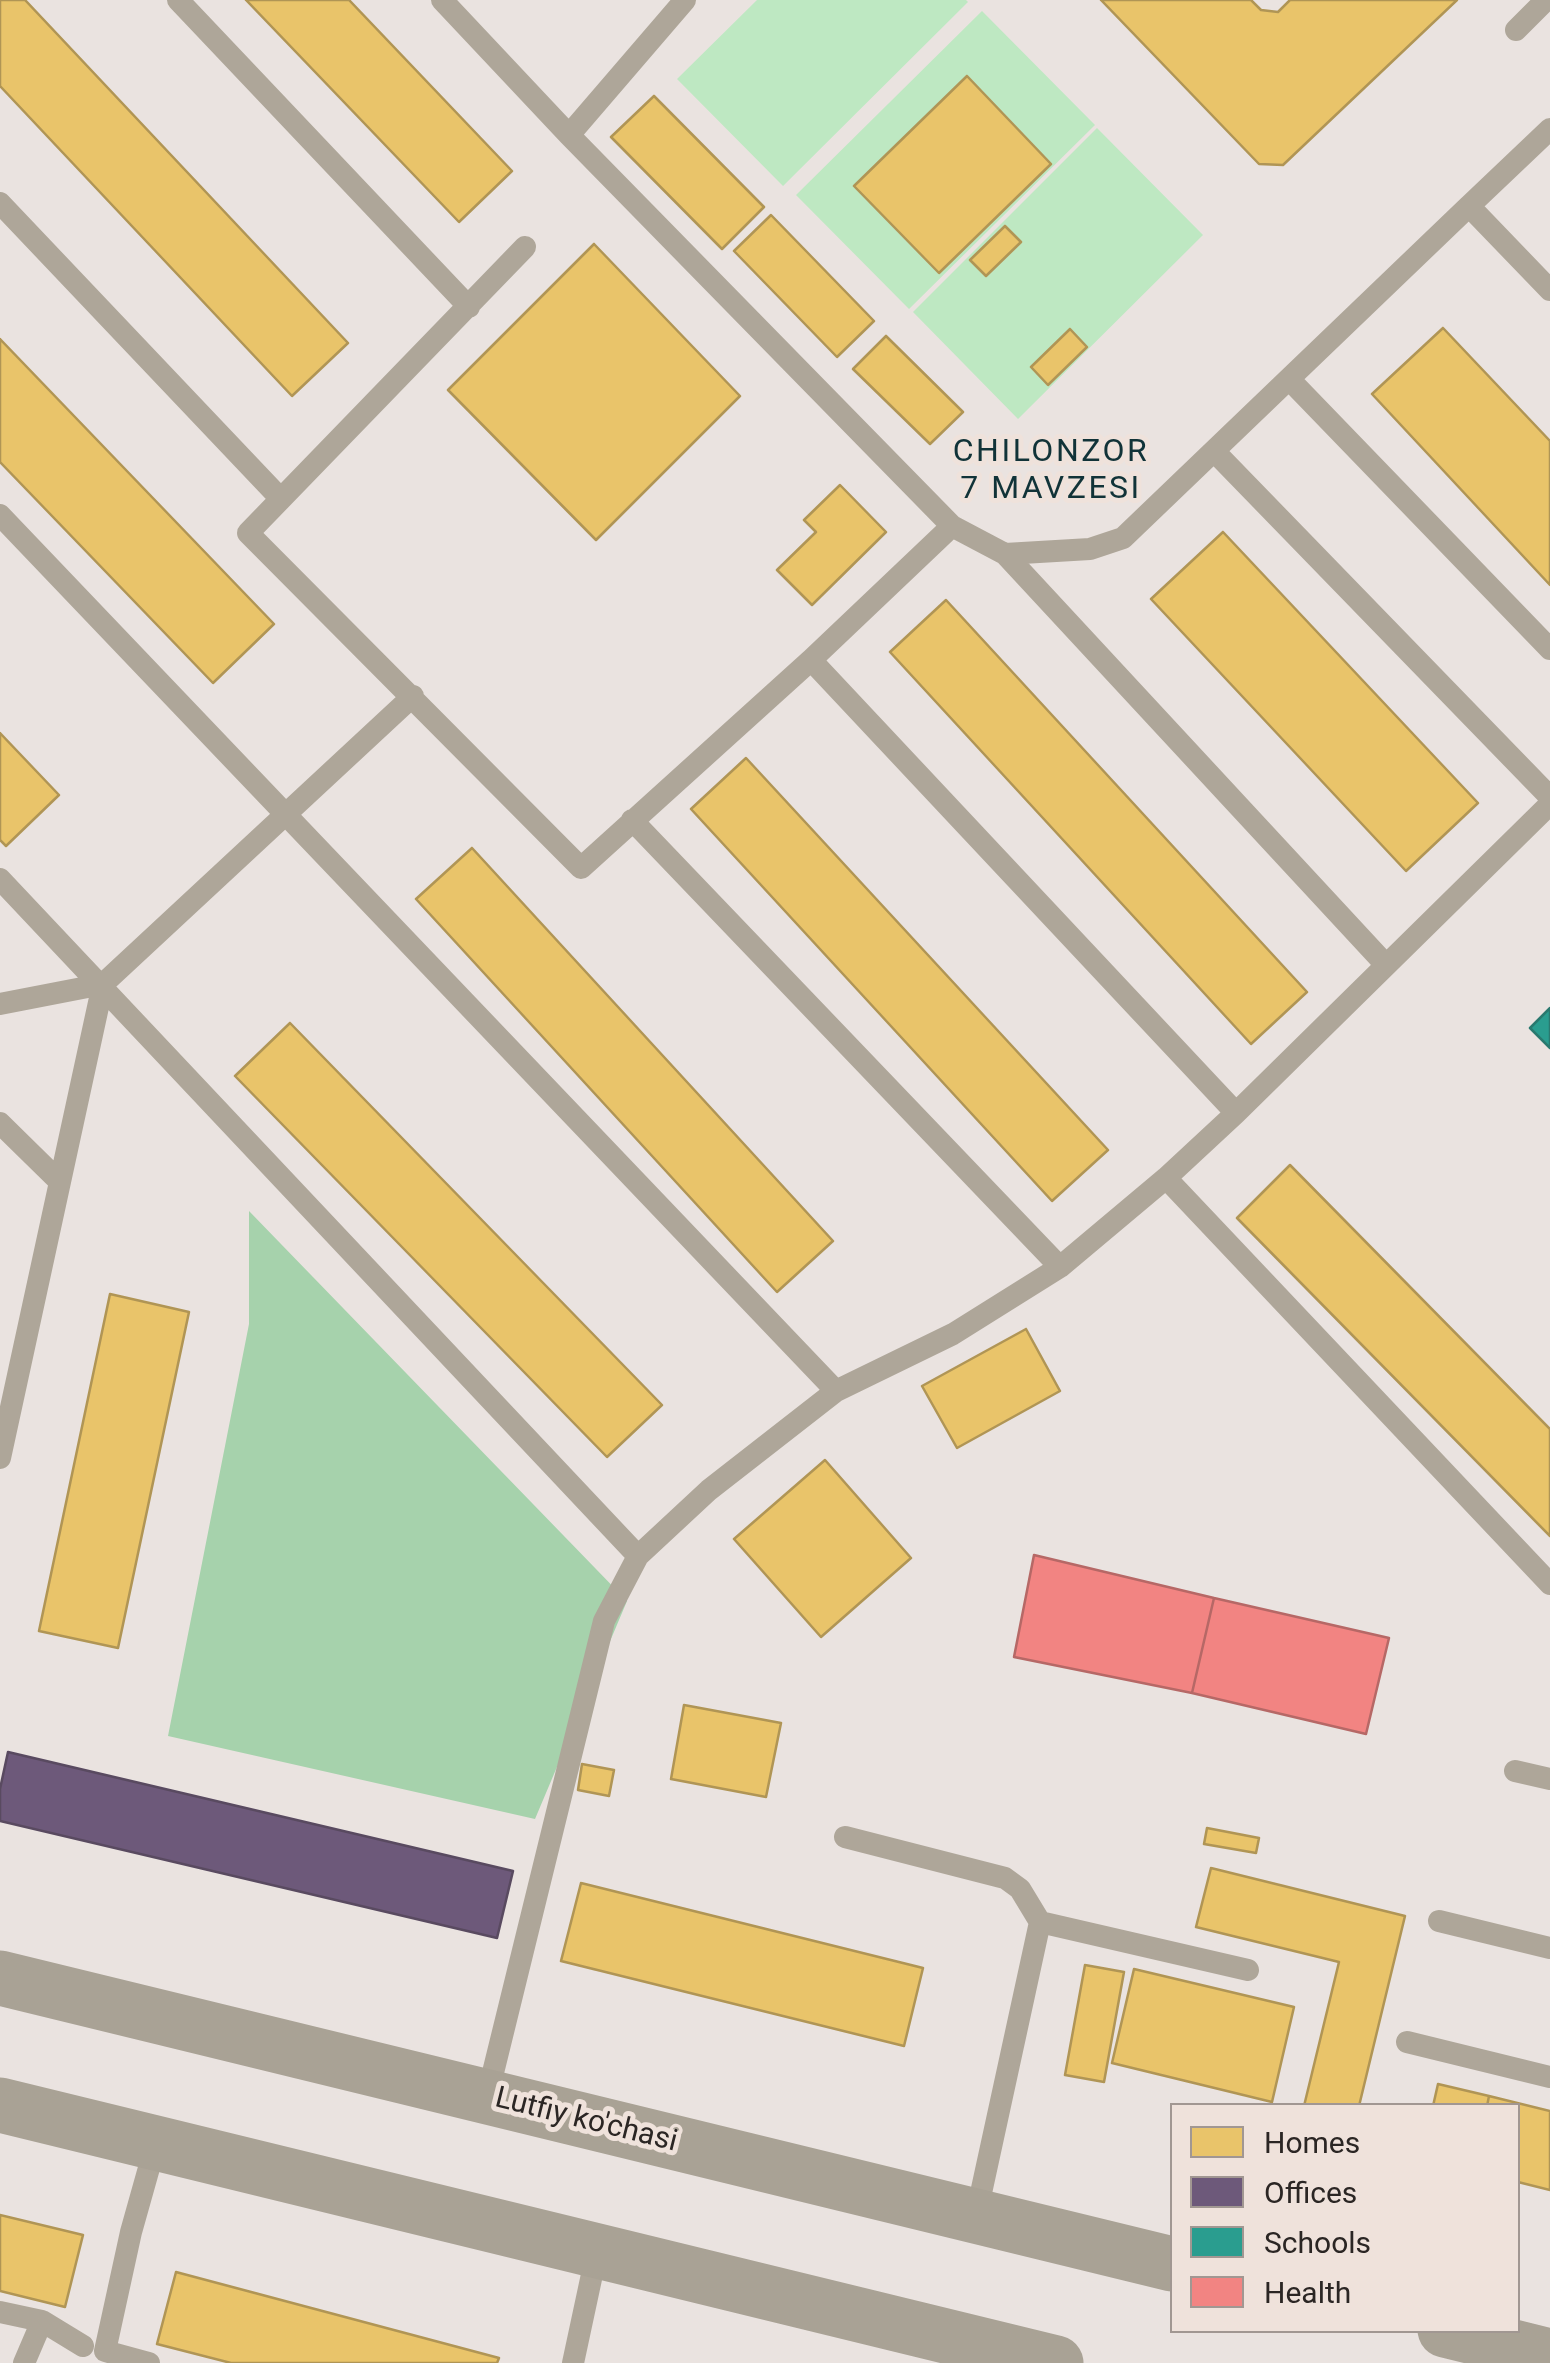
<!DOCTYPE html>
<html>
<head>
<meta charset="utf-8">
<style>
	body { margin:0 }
	#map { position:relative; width:1550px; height:2363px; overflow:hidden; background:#eae3e0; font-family:Roboto,sans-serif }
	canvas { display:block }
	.legend { position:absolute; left:1170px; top:2103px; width:350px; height:230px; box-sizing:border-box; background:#efe2db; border:2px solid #a19792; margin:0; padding:12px 18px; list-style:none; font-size:30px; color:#2b2624 }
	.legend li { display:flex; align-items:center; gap:20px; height:50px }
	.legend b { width:50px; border:2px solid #a19792 }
</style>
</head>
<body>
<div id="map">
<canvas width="1550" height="2363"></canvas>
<ul class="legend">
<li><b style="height:28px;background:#e9c46a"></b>Homes</li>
<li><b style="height:28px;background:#6d597a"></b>Offices</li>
<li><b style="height:28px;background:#2a9d8f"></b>Schools</li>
<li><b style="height:28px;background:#f28482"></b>Health</li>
</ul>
</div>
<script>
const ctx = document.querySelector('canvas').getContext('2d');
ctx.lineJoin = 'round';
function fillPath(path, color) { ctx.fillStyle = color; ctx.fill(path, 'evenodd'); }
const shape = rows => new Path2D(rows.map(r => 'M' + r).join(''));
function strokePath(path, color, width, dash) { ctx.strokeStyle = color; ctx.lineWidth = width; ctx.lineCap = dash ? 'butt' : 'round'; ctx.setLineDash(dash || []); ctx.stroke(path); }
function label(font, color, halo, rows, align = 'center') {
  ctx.font = font + ' Roboto,sans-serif'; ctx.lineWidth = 10; ctx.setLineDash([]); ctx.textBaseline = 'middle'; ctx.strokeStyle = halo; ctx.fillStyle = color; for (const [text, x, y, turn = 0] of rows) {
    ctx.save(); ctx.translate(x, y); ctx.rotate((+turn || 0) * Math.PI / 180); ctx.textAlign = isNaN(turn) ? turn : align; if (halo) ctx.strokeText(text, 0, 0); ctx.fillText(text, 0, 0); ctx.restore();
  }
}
const green = shape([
	[757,0,966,0,968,2,783,186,677,79],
	[982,11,1095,125,909,309,796,195],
	[1097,128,1203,235,1018,419,913,312]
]);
const forest = shape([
	[249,1211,627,1601,535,1819,168,1736,249,1324]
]);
const homes = shape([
	[0,0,25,0,348,343,292,396,0,86,0,0],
	[246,0,349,0,512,171,459,222,246,0],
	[1101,0,1251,0,1261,10,1278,12,1290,0,1457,0,1283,165,1259,164,1101,0],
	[967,76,1051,164,939,273,854,186,967,76],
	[654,96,764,207,722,249,611,137,654,96],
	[771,215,874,321,837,357,734,251,771,215],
	[1005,226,1021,242,986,276,970,260,1005,226],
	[594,244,740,396,596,540,448,390,594,244],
	[1443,328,1550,441,1550,585,1372,394,1443,328],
	[1070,329,1087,347,1048,385,1031,367,1070,329],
	[886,336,963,412,930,444,853,369,886,336],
	[0,339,274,624,213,683,0,462,0,339],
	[840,485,886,532,812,605,777,570,816,532,804,520,840,485],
	[1223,532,1478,803,1406,871,1151,599,1223,532],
	[946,600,1307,992,1251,1044,890,652,946,600],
	[0,733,59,795,6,846,0,840,0,733],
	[746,758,1108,1150,1052,1201,691,809,746,758],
	[472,848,833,1241,777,1292,416,899,472,848],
	[290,1023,662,1405,607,1457,235,1076,290,1023],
	[1290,1165,1550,1429,1550,1536,1237,1218,1290,1165],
	[110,1294,189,1312,118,1648,39,1631,110,1294],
	[1026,1329,1060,1391,957,1448,922,1386,1026,1329],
	[825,1460,911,1558,821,1637,734,1539,825,1460],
	[684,1705,781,1723,766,1797,671,1779,684,1705],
	[582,1764,614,1770,609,1796,578,1790,582,1764],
	[1207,1828,1259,1838,1256,1853,1204,1844,1207,1828],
	[1211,1868,1405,1916,1359,2106,1304,2106,1339,1962,1196,1927,1211,1868],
	[581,1883,923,1968,904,2046,561,1961,581,1883],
	[1085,1965,1124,1972,1104,2082,1065,2075,1085,1965],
	[1134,1969,1294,2007,1272,2102,1112,2063,1134,1969],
	[1438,2084,1489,2096,1487,2106,1433,2106,1438,2084],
	[1489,2096,1550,2111,1550,2190,1518,2182,1518,2106,1487,2106,1489,2096],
	[0,2215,83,2235,65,2307,0,2291,0,2215],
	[176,2272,499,2358,497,2363,231,2363,157,2344,176,2272]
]);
const offices = shape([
	[8,1752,513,1871,497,1938,0,1821,0,1789,8,1752]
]);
const schools = shape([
	[1550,1008,1550,1048,1530,1028,1550,1008]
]);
const health = shape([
	[1034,1555,1214,1598,1192,1693,1014,1657,1034,1555],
	[1214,1598,1389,1638,1366,1734,1192,1693,1214,1598]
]);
const service = shape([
	[178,0,469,307],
	[442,0,569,135,952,526,1005,554,1090,549,1123,538,1469,206],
	[1516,30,1546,0],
	[1550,129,1469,206,1550,290],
	[569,135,685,0],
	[0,203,280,498],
	[525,247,248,533,581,868,811,660,1236,1113],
	[1289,379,1550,649],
	[1214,451,1550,797],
	[0,515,836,1391],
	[1005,554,1386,965],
	[811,660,952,526],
	[632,820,1060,1267],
	[0,879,638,1556],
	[0,1004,103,984,413,696],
	[0,1123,60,1182],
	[1166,1178,1550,1584],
	[0,1458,103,984],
	[1515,1771,1550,1779],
	[845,1837,1005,1878,1020,1889,1040,1922],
	[1439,1921,1550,1948],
	[1407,2042,1550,2077],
	[487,2097,604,1621,638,1556,709,1490,836,1391,953,1334,1060,1267,1166,1178,1236,1113,1550,804],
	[976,2216,1040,1922,1248,1970],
	[0,2312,42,2321],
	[24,2363,42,2321,83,2346],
	[149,2363,105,2351,131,2232,156,2143],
	[573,2363,597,2251]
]);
const primary = shape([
	[0,1978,1172,2264],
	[0,2105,1056,2363],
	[1445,2330,1550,2356]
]);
const streetNames = [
	["Lutfiy ko'chasi",586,2121,14]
];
const neighbourhoodNames = [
	["CHILONZOR",1051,453],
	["7 MAVZESI",1051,490]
];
fillPath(green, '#bee8c2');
fillPath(forest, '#a6d2ac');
fillPath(homes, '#e9c46a');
strokePath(homes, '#b09555', 2.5);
fillPath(offices, '#6d597a');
strokePath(offices, '#594a60', 2.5);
fillPath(schools, '#2a9d8f');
strokePath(schools, '#2a796f', 2.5);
fillPath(health, '#f28482');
strokePath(health, '#b66866', 2.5);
strokePath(service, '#aea699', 22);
strokePath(primary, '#a9a295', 55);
label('30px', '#2b2624', '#efe2db', streetNames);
ctx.letterSpacing = '2.5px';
label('32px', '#113338', '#efe2db', neighbourhoodNames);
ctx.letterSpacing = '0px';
</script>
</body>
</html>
